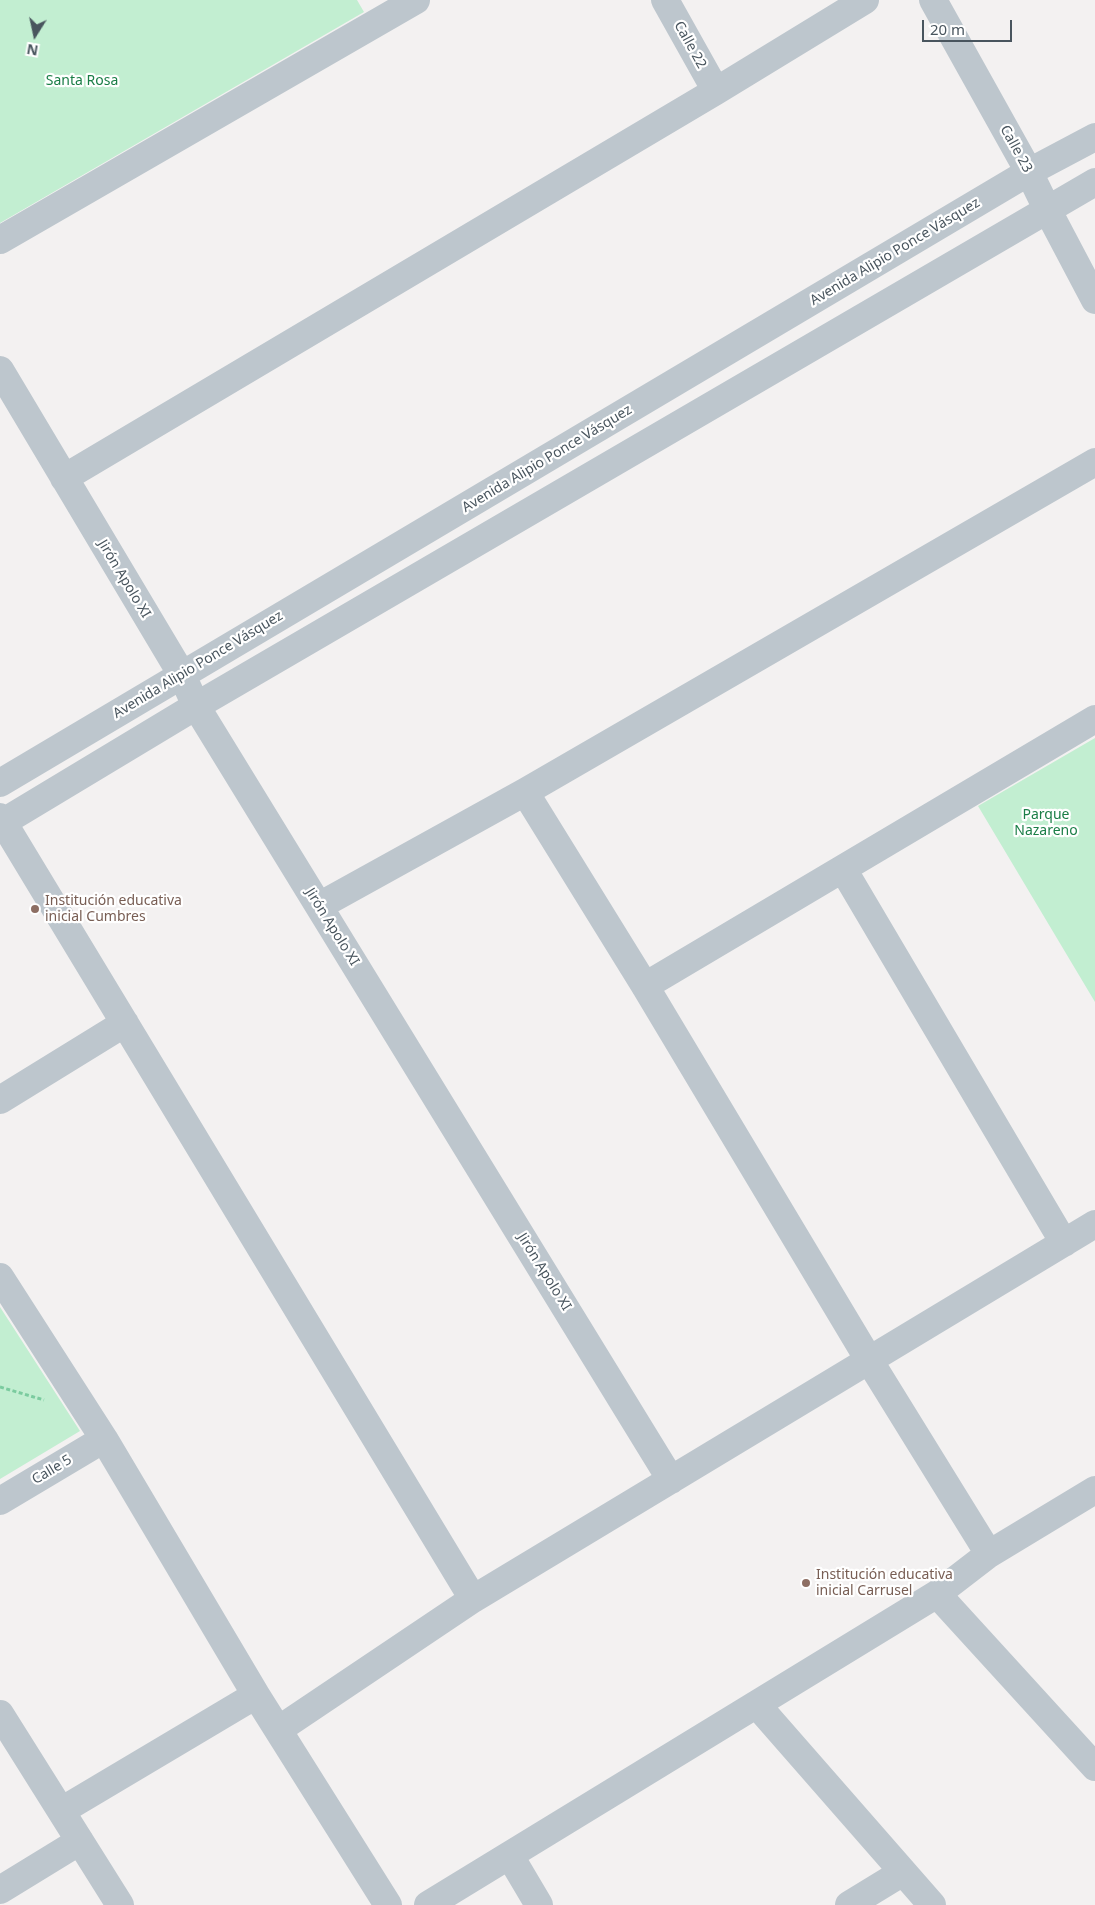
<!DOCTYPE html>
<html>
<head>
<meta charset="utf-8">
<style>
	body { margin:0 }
	#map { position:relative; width:1095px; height:1905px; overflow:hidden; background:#f3f1f1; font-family:"Noto Sans",sans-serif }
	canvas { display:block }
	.north { position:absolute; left:10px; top:10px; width:50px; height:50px; -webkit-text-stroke:4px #fff; paint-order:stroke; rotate:190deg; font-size:14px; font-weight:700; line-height:20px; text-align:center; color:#49555e }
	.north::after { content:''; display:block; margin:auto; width:18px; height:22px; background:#49555e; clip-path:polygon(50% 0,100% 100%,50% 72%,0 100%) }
	.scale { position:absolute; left:922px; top:20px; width:90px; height:22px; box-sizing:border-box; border:2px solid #49555e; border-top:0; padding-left:6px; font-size:15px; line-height:18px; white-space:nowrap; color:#49555e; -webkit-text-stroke:4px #fff; paint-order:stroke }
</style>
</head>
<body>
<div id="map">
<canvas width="1095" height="1905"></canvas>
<div class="north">N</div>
<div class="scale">20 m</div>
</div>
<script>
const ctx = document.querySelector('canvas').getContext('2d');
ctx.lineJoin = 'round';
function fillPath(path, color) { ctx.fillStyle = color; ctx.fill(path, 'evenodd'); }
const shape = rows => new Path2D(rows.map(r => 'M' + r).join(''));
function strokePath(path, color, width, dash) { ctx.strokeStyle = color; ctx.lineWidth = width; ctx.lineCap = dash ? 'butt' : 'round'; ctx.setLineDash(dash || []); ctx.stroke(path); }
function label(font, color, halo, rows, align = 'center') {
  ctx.font = font + ' "Noto Sans",sans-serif'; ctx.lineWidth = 4.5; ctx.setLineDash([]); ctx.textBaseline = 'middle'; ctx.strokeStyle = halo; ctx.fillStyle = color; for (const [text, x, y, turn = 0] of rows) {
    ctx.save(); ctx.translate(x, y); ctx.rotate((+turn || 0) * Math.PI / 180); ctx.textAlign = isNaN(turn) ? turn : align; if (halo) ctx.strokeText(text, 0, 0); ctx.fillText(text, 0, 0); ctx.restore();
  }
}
const green = shape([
	[0,0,357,0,364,12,0,223],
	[1095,738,1095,1002,978,806],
	[0,1307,80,1431,0,1479]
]);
const path = shape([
	[0,1387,44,1400]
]);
const minor = shape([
	[665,0,716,91],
	[933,0,1029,172,1047,209,1095,300],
	[0,240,416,0],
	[0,370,182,675,196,706,671,1480],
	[64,478,716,91,865,0],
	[0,783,1029,172,1095,137],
	[525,792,645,986,869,1360,989,1554],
	[0,817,473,1599],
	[0,824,196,706,1095,182],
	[843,869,1064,1243],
	[319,906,525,792,1095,462],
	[645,986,1095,719],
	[0,1100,125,1023],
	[0,1277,104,1439,256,1695,388,1905],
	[0,1501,104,1439],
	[937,1594,1095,1767],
	[757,1705,932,1905],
	[0,1714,120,1905],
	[278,1730,473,1599,1095,1224],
	[61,1811,256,1695],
	[510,1856,539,1905],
	[0,1890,80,1841],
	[428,1905,937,1594,989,1554,1095,1490],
	[849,1905,903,1872]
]);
const markers = [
	[35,909,5,"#8d6e63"],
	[806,1583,5,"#8d6e63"]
];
const streetNames = [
	["Calle 22",690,45,61],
	["Calle 23",1016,149,61],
	["Avenida Alipio Ponce Vásquez",895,252,-31],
	["Avenida Alipio Ponce Vásquez",547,459,-31],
	["Jirón Apolo XI",124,579,59],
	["Avenida Alipio Ponce Vásquez",198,665,-31],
	["Jirón Apolo XI",332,927,58],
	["Jirón Apolo XI",544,1272,58],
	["Calle 5",52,1470,-31]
];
const parkNames = [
	["Santa Rosa",82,81],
	["Parque",1046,815],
	["Nazareno",1046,831]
];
const educationNames = [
	["Institución educativa",45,901],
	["inicial Cumbres",45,917],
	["Institución educativa",816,1575],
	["inicial Carrusel",816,1591]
];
fillPath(green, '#c2eed1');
strokePath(path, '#7bcb9f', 3, [4, 2.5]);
strokePath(minor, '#bdc6cd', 28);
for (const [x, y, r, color] of markers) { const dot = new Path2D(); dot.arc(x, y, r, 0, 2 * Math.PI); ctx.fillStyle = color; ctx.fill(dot); strokePath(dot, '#fff', 2); }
label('14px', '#49555e', '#fff', streetNames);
label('14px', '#1b7e47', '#fff', parkNames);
label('14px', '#785e54', '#fff', educationNames, 'left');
</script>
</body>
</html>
